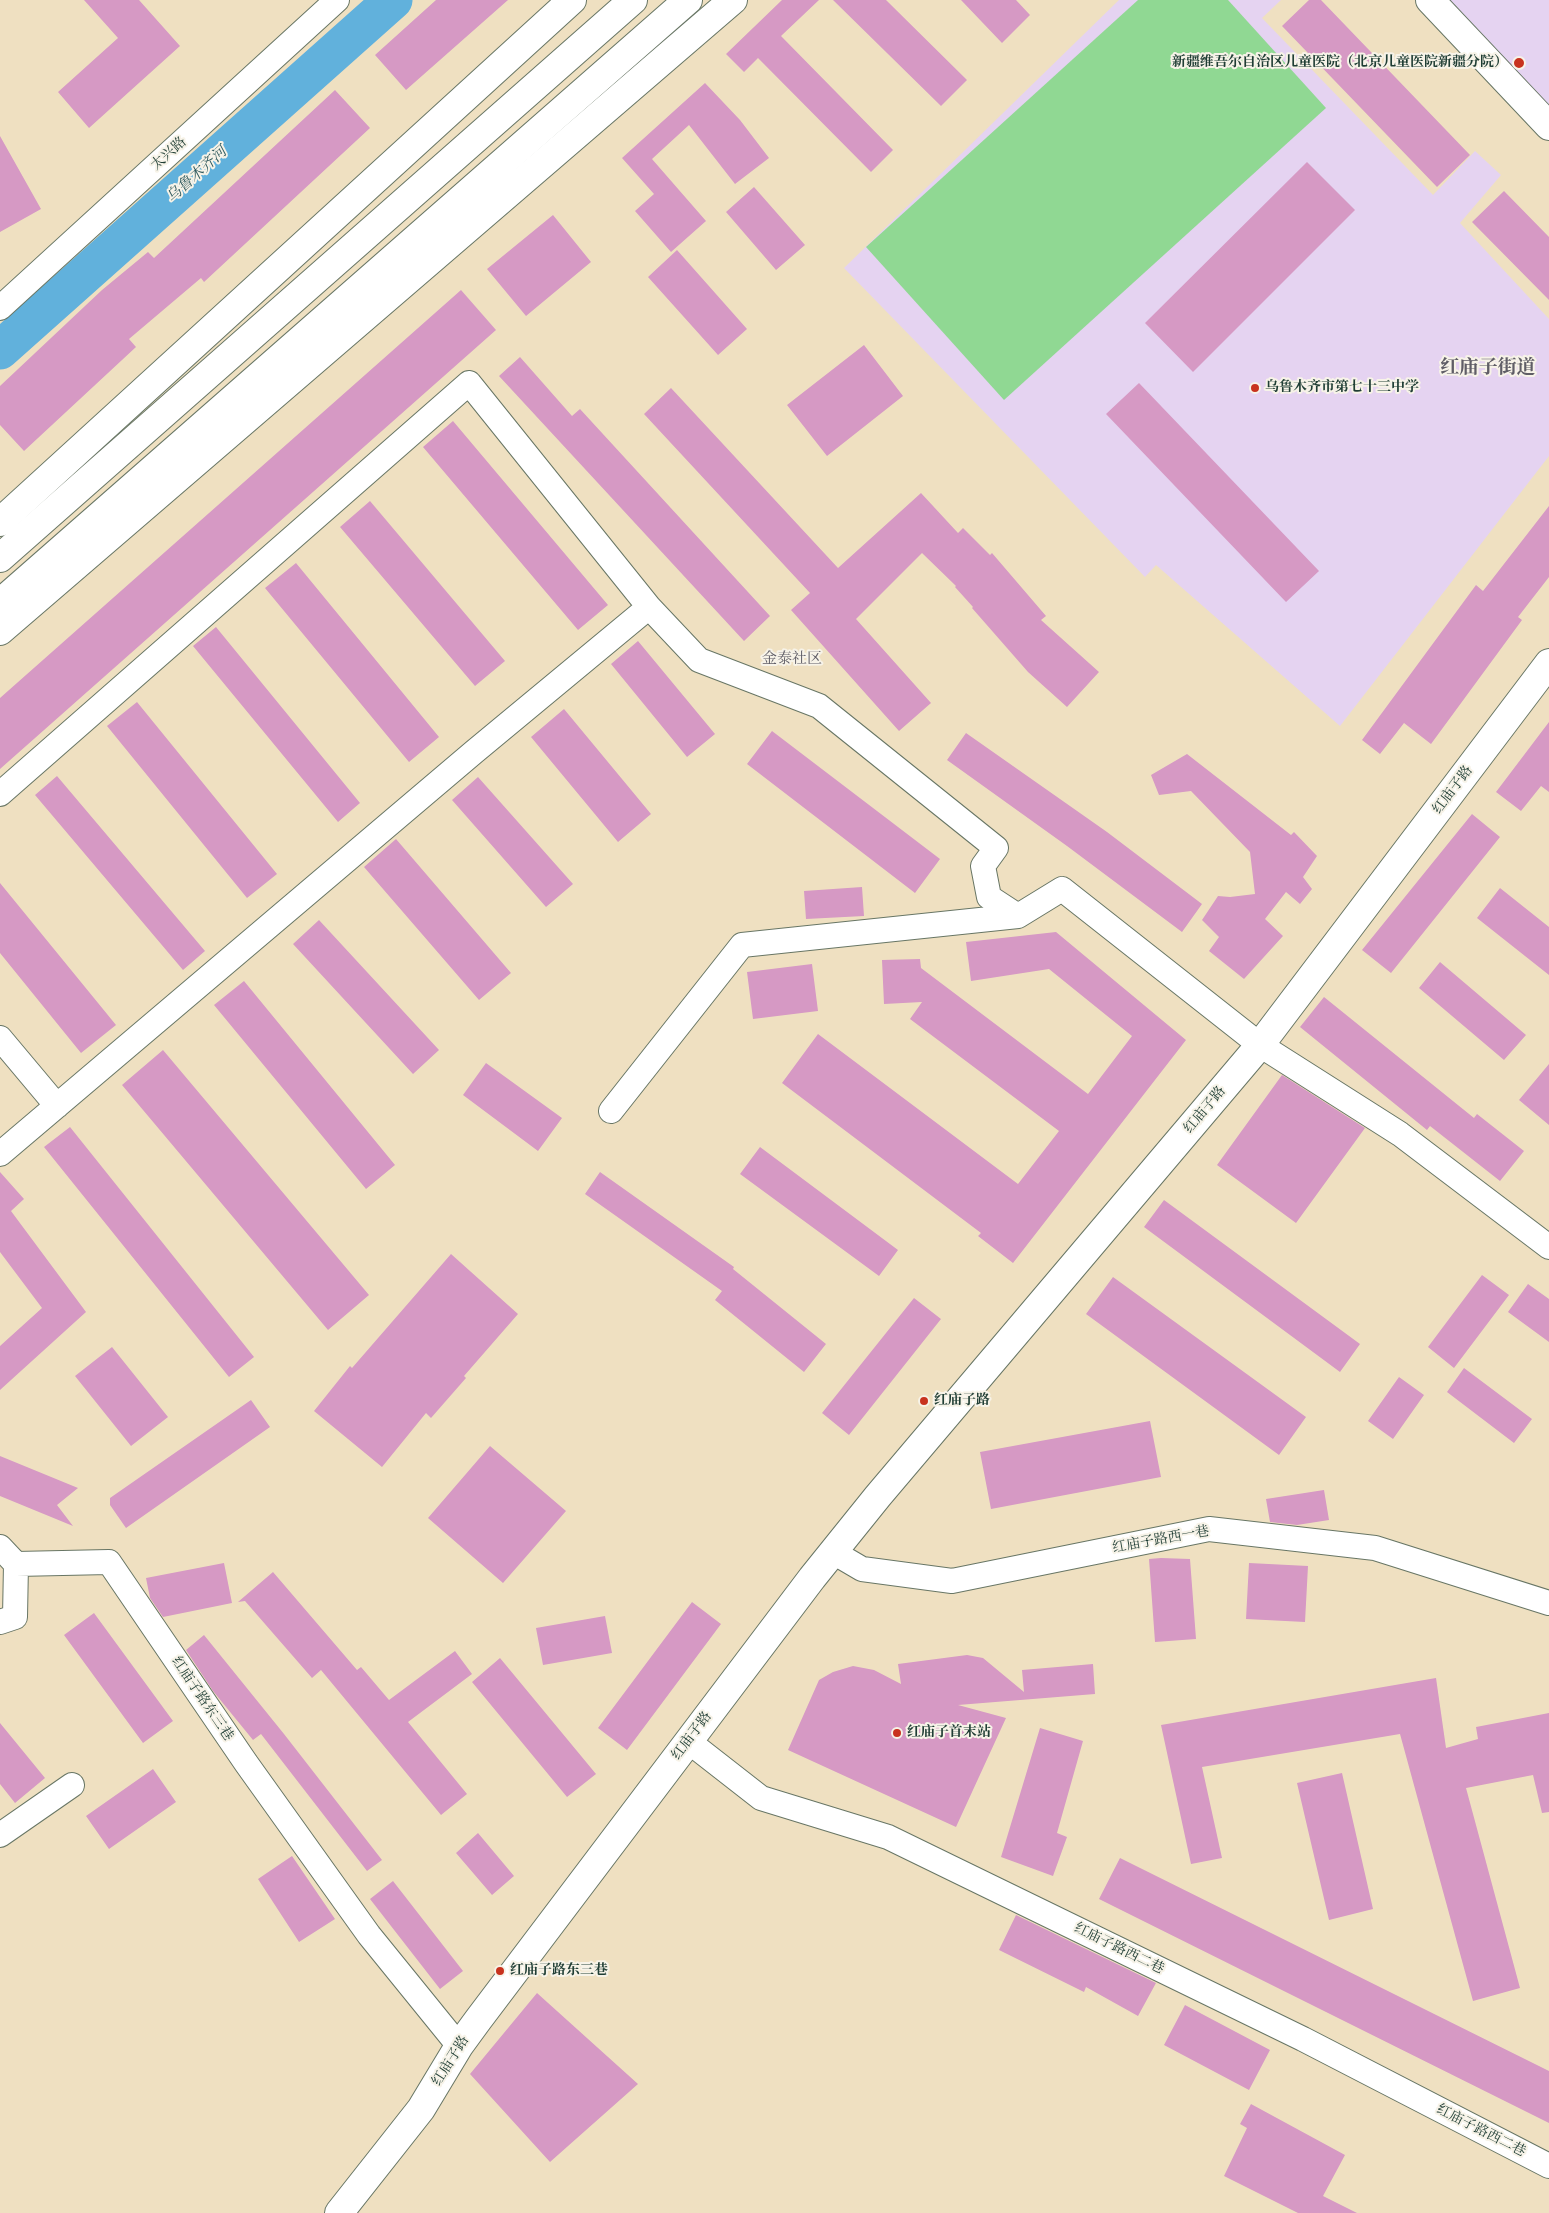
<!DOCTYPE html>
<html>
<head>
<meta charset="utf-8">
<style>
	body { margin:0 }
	canvas { display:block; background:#efe0c1 }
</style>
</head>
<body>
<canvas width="1549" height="2213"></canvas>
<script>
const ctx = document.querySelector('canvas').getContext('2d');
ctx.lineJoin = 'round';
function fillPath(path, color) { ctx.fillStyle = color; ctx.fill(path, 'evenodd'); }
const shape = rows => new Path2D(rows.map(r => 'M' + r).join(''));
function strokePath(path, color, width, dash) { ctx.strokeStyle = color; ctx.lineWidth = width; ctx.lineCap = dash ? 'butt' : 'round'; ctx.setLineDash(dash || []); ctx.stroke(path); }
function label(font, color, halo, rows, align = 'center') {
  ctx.font = font + ' Alegreya,"Noto Serif SC",serif'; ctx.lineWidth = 4; ctx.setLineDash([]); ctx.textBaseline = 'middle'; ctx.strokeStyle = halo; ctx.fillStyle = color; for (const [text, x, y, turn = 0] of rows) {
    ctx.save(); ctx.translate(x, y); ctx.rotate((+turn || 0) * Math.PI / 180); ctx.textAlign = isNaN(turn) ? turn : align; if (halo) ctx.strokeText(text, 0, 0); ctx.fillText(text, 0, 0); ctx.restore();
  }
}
const built = shape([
	[1119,0,1281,0,1262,18,1433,195,1475,151,1501,175,1460,223,1549,319,1549,456,1340,726,1156,565,1145,577,844,268],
	[1430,0,1549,0,1549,126]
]);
const green = shape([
	[1138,0,1228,0,1326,108,1004,400,866,247]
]);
const river = shape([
	[0,350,393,0]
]);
const building = shape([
	[84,0,139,0,180,46,89,128,58,92,118,38],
	[436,0,508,0,406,90,375,55],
	[782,0,819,0,781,36,893,150,871,172,758,58,744,72,726,54],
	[833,0,886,0,967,80,941,106],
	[961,0,1016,0,1030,15,1002,43],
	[1309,0,1321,0,1470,155,1437,187,1282,26],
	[705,83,740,120,769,158,735,184,689,125,652,159,706,221,671,252,635,211,654,194,622,158],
	[335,90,370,128,204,282,201,278,129,339,136,347,24,451,0,425,0,386,102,290,148,252,154,258],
	[0,136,41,209,0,232],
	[1307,162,1355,210,1193,372,1145,323],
	[754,187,805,245,776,270,726,212],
	[1504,191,1549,237,1549,300,1472,222],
	[553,215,591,262,526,316,487,269],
	[677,250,747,329,718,355,648,277],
	[461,290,496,330,0,769,0,698],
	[864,345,903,396,827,456,787,405],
	[520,357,572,416,580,409,770,616,744,641,499,376],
	[1139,383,1319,571,1286,602,1106,414],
	[671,388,838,568,921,493,958,533,963,528,990,555,992,553,1046,616,1041,620,1099,672,1067,707,1028,672,972,608,973,607,955,587,956,586,922,553,856,619,931,703,899,731,791,610,810,593,644,414],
	[453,421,608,605,578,630,423,447],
	[370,501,505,661,475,686,340,527],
	[1549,506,1549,577,1518,617,1522,620,1431,744,1404,723,1380,754,1362,740,1476,585,1483,591],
	[296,563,439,737,409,762,265,588],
	[216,627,360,803,338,822,193,646],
	[638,641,715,734,687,757,611,664],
	[137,702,277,874,247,898,107,726],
	[564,709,651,814,618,842,531,737],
	[1549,722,1549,792,1541,786,1521,811,1496,792],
	[772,731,940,859,915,893,747,764],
	[966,733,1107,832,1202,904,1182,932,1067,846,947,760],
	[1187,754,1291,835,1294,832,1317,856,1303,877,1312,889,1300,904,1286,892,1265,919,1283,936,1244,979,1209,951,1219,937,1202,920,1218,896,1230,897,1255,894,1250,852,1191,791,1159,795,1151,775],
	[57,776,205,951,183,970,35,795],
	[478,777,573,884,546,907,452,800],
	[1472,814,1500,837,1391,973,1362,950],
	[396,839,511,973,479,1000,364,867],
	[0,883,116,1025,81,1053,0,953],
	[862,887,864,916,806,919,804,891],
	[1500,888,1549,927,1549,975,1477,918],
	[319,920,439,1050,413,1074,293,944],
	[1056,932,1186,1040,1013,1263,978,1236,981,1233,782,1083,818,1034,1018,1184,1059,1131,910,1019,922,1002,884,1004,882,960,920,959,921,968,1088,1094,1132,1036,1049,969,971,981,966,942],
	[1440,962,1526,1035,1504,1060,1419,988],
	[812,964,818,1011,753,1019,747,972],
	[244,981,395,1165,366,1189,214,1005],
	[1324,997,1474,1118,1477,1114,1524,1151,1500,1181,1430,1126,1427,1130,1300,1027],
	[163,1050,369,1295,328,1330,122,1085],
	[486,1063,562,1118,538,1151,463,1095],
	[1549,1064,1549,1125,1519,1100],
	[1282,1075,1365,1128,1296,1223,1217,1165],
	[70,1127,254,1357,229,1377,44,1147],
	[760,1147,898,1250,879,1276,740,1174],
	[0,1172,24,1199,11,1211,86,1312,0,1390,0,1346,42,1308,0,1252],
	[600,1172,734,1267,733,1269,826,1344,804,1372,715,1300,722,1291,585,1194],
	[1164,1200,1360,1344,1340,1372,1144,1227],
	[451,1254,518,1314,464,1376,466,1378,431,1418,426,1413,382,1467,314,1411,350,1366,352,1368],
	[1482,1275,1509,1295,1454,1368,1428,1347],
	[1113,1277,1306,1417,1279,1455,1086,1314],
	[1528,1284,1549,1299,1549,1342,1508,1312],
	[914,1298,941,1319,849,1435,822,1413],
	[112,1347,168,1417,131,1446,75,1376],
	[1464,1368,1532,1419,1514,1443,1447,1392],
	[1399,1377,1424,1395,1393,1439,1368,1421],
	[251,1400,270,1427,126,1528,110,1505,110,1498],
	[1150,1421,1161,1477,991,1509,980,1452],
	[490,1446,566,1511,503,1583,428,1518],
	[0,1456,78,1488,57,1505,73,1526,0,1496],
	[1324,1490,1329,1520,1297,1525,1270,1522,1266,1499],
	[1161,1558,1190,1559,1196,1639,1155,1642,1149,1559],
	[224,1563,232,1603,163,1617,150,1598,146,1578],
	[1249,1563,1308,1566,1305,1622,1246,1619],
	[273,1572,357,1670,361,1667,389,1700,455,1651,472,1674,408,1722,467,1794,441,1815,321,1670,312,1678,245,1601,238,1602],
	[692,1602,721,1624,627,1750,598,1728],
	[94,1613,173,1721,143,1743,64,1635],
	[605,1616,612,1653,543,1665,536,1628],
	[204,1635,284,1734,382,1860,367,1871,261,1734,253,1740,213,1691,186,1650],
	[967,1655,983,1658,1024,1692,1022,1670,1093,1664,1095,1694,958,1705,1006,1718,956,1827,788,1750,819,1680,833,1672,853,1666,874,1670,901,1684,898,1664],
	[500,1658,596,1774,567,1797,472,1682],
	[1436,1678,1446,1748,1478,1739,1476,1727,1549,1713,1549,1812,1542,1813,1533,1775,1466,1788,1520,1988,1473,2001,1400,1734,1202,1767,1222,1858,1191,1864,1161,1725],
	[0,1723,45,1778,15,1803,0,1784],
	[1040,1728,1083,1741,1057,1833,1067,1837,1053,1876,1001,1857],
	[153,1769,176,1802,109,1849,86,1816],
	[1342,1773,1373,1909,1329,1920,1297,1783],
	[478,1833,514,1876,492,1895,456,1853],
	[292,1856,335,1919,299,1942,258,1879],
	[1120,1858,1549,2071,1549,2123,1099,1899],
	[393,1881,463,1971,440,1989,370,1899],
	[1016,1915,1156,1983,1138,2016,1086,1987,1084,1992,999,1950],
	[537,1993,638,2084,550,2162,470,2074],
	[1185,2005,1270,2050,1249,2090,1164,2045],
	[1251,2104,1345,2155,1323,2196,1357,2213,1298,2213,1224,2176,1247,2128,1240,2124]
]);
const street = shape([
	[0,308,337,0],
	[0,794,469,383,649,607,699,660,819,706,996,848,983,866,989,897,1018,916],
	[0,1038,57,1106],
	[611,1111,742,945,1018,916,1062,889,1260,1045,1400,1134,1549,1247],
	[0,1154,474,752,649,607],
	[0,1547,16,1564,109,1562,246,1763,369,1935,459,2046],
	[833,1552,862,1569,952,1581,1209,1529,1375,1548,1549,1603],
	[0,1622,15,1617,16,1564],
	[688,1741,761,1798,888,1837,1303,2039,1549,2166],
	[0,1835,72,1785]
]);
const secondary = shape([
	[1430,0,1549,126],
	[0,522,572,0],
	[0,631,733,0],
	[339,2213,421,2109,459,2046,478,2020,812,1578,878,1496,1260,1045,1549,663]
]);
const highway = shape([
	[0,558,633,0],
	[0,603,688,0]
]);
const markers = [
	[1519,63,6,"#c8321e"],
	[1255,388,5,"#c8321e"],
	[924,1401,5,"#c8321e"],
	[897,1733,5,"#c8321e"],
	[500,1971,5,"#c8321e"]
];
const poiNames = [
	["新疆维吾尔自治区儿童医院（北京儿童医院新疆分院）",1508,63,"right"],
	["乌鲁木齐市第七十三中学",1265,388],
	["红庙子路",934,1401],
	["红庙子首末站",907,1733],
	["红庙子路东三巷",510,1971]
];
const streetNames = [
	["太兴路",169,154,-42],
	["红庙子路",1453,790,-53],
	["红庙子路",1205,1110,-50],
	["红庙子路西一巷",1161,1540,-10],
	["红庙子路东三巷",202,1699,56],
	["红庙子路",692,1736,-53],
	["红庙子路西二巷",1119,1949,26],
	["红庙子路",451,2061,-58],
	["红庙子路西二巷",1481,2131,27]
];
const waterNames = [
	["乌鲁木齐河",197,175,-42]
];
const neighbourhoodNames = [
	["金泰社区",792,659]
];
const districtNames = [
	["红庙子街道",1488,368]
];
fillPath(built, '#e5d3f1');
fillPath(green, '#90d893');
strokePath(river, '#61b1dc', 39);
fillPath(building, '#d699c4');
strokePath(street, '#687665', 26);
strokePath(secondary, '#687665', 30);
strokePath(highway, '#687665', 30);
strokePath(street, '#fff', 24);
strokePath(secondary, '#fff', 28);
strokePath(highway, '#fff', 28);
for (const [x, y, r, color] of markers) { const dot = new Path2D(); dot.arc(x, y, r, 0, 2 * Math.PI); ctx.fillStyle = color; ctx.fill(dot); strokePath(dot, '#f7f3e8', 2); }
label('bold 14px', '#1f3d34', '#f7f3e8', poiNames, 'left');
label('14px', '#1f3d34', '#f7f3e8', streetNames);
label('italic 15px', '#305a5e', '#f7f3e8', waterNames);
label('15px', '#5f5d66', '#f7f3e8', neighbourhoodNames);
label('bold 19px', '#5f5d66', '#f7f3e8', districtNames);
</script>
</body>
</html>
